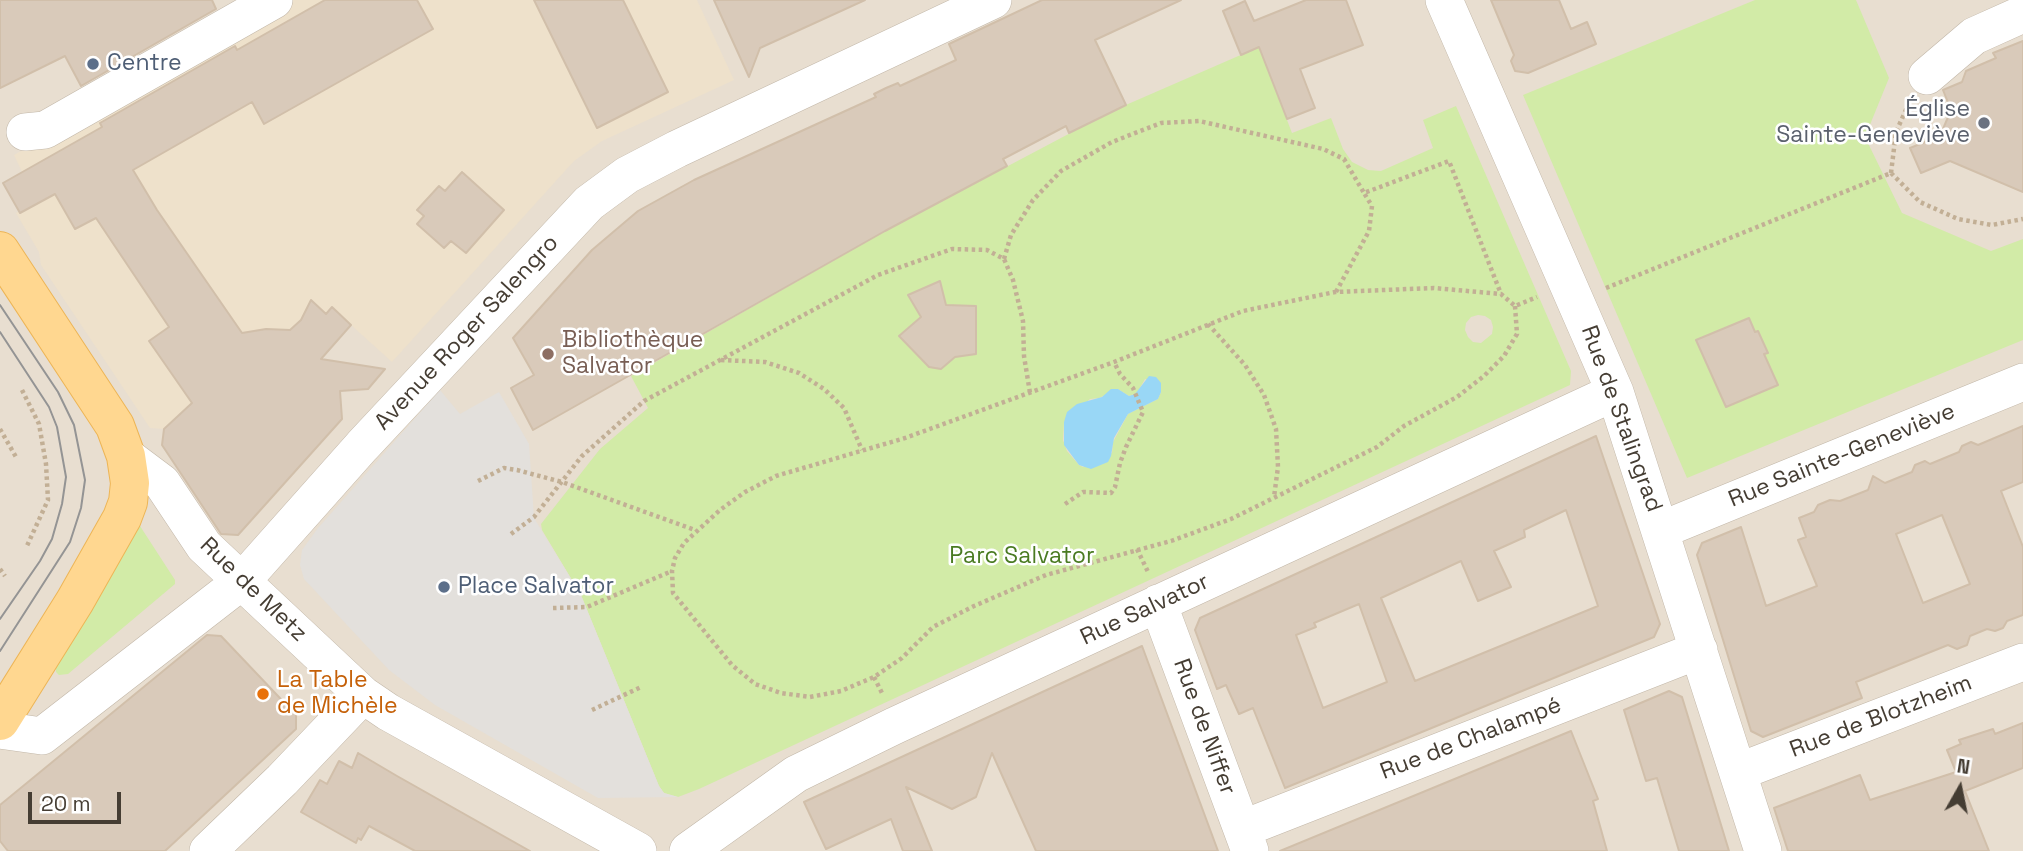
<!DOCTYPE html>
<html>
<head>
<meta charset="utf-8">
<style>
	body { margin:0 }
	#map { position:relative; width:2023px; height:851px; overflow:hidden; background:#f3ede3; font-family:"Space Grotesk",sans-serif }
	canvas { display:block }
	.north { position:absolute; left:1925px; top:753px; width:70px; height:70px; -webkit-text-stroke:5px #fff; paint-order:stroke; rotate:9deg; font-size:19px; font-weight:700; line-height:28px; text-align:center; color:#453d33 }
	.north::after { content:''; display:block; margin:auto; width:24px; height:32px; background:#453d33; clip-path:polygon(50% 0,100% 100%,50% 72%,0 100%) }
	.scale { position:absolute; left:28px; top:792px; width:93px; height:32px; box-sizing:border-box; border:4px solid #453d33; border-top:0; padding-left:9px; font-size:21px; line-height:24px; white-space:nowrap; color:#453d33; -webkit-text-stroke:5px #fff; paint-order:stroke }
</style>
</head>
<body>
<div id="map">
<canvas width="2023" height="851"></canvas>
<div class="north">N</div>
<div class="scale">20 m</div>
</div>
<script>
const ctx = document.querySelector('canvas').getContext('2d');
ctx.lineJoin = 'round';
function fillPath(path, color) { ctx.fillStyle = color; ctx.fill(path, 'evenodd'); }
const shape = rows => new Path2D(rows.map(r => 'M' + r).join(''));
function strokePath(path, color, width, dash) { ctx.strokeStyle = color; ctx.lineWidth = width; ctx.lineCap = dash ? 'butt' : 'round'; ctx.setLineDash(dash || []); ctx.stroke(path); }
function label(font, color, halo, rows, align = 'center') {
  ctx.font = font + ' "Space Grotesk",sans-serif'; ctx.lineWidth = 5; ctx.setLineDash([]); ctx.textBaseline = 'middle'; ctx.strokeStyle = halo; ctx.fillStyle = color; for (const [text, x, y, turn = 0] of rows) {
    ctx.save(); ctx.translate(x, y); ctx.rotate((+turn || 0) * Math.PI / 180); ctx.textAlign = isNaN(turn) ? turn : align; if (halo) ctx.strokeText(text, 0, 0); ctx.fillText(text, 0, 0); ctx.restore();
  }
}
const residential = shape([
	[0,0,2023,0,2023,851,0,851]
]);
const education = shape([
	[288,0,697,0,734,80,602,141,574,161,392,362,351,325,326,354,312,342,200,396,164,429,150,428,41,265,39,252,16,213,19,211,3,183,22,172,14,155]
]);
const green = shape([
	[1755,0,1856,0,1889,78,1865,137,1902,213,1991,251,2023,239,2023,340,1687,478,1523,95],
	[1259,47,1292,133,1331,118,1343,149,1352,162,1368,170,1381,171,1433,148,1423,120,1456,106,1571,371,1570,385,699,789,678,797,664,793,659,786,581,595,542,530,541,524,600,449,648,408,631,376,887,230,1112,111],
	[1478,315,1485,316,1491,320,1493,327,1492,334,1481,343,1473,342,1468,337,1465,330,1466,323,1471,317],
	[1145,379,1160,383,1161,392,1158,399,1128,414,1113,442,1112,453,1083,467,1079,465,1067,451,1063,440,1064,422,1090,399,1099,398,1118,389,1129,396,1137,393],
	[140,526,175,580,175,584,68,674,59,675,56,672,56,666]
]);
const parking = shape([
	[440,390,460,414,499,392,529,444,534,518,581,595,659,786,664,793,678,797,598,798,435,705,389,670,304,579,300,565,302,550,318,528]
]);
const water = shape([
	[1149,376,1156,377,1161,383,1161,392,1158,399,1128,414,1114,438,1111,456,1108,462,1091,469,1079,465,1064,445,1064,422,1067,412,1077,404,1102,397,1111,389,1118,389,1129,396,1135,394]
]);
const building = shape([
	[0,0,212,0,216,9,81,86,65,56,0,88,0,0],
	[325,0,417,0,433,29,264,124,252,102,133,170,157,210,242,333,266,329,290,330,301,320,311,300,326,314,332,307,351,325,321,359,385,369,368,389,340,391,342,419,238,535,221,534,162,445,164,429,192,403,149,341,169,327,96,218,75,229,55,194,20,213,3,183,102,127,100,123,235,46,237,50,325,0],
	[534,0,623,0,668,92,597,128,534,0],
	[714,0,865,0,760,48,749,77,714,0],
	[1042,0,1181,0,1095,40,1126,105,1069,133,1066,126,1003,159,1007,166,885,231,533,430,511,388,534,375,513,338,592,250,638,211,694,180,876,97,874,94,886,88,898,83,900,86,956,60,949,44,1042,0],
	[1306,0,1346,0,1363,45,1300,69,1315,108,1287,119,1259,47,1241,55,1223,11,1245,1,1254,21,1306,0],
	[1491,0,1559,0,1571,29,1587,22,1596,44,1528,73,1515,71,1511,61,1514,55,1491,0],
	[2023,41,2023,192,1950,161,1921,173,1910,148,1940,136,1951,110,1943,90,1962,82,1966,71,1996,58,1993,53,2023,41],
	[462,172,504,210,466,253,451,241,444,248,417,224,424,216,417,210,439,186,445,191,462,172],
	[940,281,946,305,976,306,976,354,955,357,941,369,929,367,899,336,921,317,908,295,940,281],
	[1749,318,1755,332,1758,331,1768,353,1764,354,1778,385,1726,407,1696,340,1749,318],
	[2023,426,2023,482,2001,491,2023,547,2023,615,2007,621,2003,628,1995,631,1987,629,1970,636,1967,645,1957,649,1948,645,1856,682,1862,698,1763,737,1751,731,1697,555,1702,543,1741,527,1766,606,1817,586,1798,540,1806,537,1799,518,1814,512,1818,505,1830,500,1840,501,1868,490,1873,476,1885,483,1912,472,1915,465,1925,461,1930,464,1959,452,1962,446,1971,442,1978,445,2023,426],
	[1942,515,1970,584,1923,603,1896,534,1942,515],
	[1596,436,1660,624,1654,637,1285,788,1253,708,1239,714,1226,685,1217,689,1195,630,1200,618,1596,436],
	[1566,510,1598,606,1415,681,1381,598,1461,561,1478,601,1511,587,1494,551,1525,537,1524,530,1566,510],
	[1359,604,1387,682,1323,708,1296,635,1316,627,1314,623,1359,604],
	[207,635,221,636,296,715,296,729,165,851,8,851,0,841,0,805,207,635],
	[1142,646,1218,851,1036,851,992,753,976,797,952,809,906,787,932,851,903,851,891,819,826,849,804,802,1142,646],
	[1669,691,1682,697,1729,851,1679,851,1657,778,1646,781,1624,710,1669,691],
	[2023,723,2023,768,1965,791,1989,851,1788,851,1774,808,1860,775,1870,800,1956,772,1947,750,1961,744,1959,740,1993,729,1995,734,2023,723],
	[1571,731,1598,799,1593,801,1607,851,1280,851,1571,731],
	[358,753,397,776,530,851,415,851,369,826,361,840,358,838,356,843,301,812,320,780,327,784,339,761,352,768,358,753]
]);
const path = shape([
	[1891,173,1920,202,1958,219,1992,225,2023,219],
	[1891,173,1896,132,1909,103],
	[1004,259,1011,235,1033,200,1061,171,1112,142,1161,123,1199,121,1323,149,1344,159,1364,193,1449,161,1501,294],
	[1606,288,1891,173],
	[1336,292,1369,231,1372,206,1364,193],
	[1515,306,1517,334,1504,356,1484,376,1457,397,1404,426,1377,447,1231,519,1171,541,1046,575,974,606,933,627,902,658,874,677,841,691,810,697,781,693,755,684,732,665,673,593,672,571,675,558,684,543,720,510,745,492,776,476,905,438,1114,362,1243,311,1335,292,1434,288,1501,294,1515,306,1537,297],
	[1208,324,1245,365,1264,395,1276,429,1278,467,1274,497],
	[721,360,765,362,799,373,824,389,844,408,862,450],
	[22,390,39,424,46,464,48,500,26,548],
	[0,429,16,457],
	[478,481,504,468,517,470,562,482,695,530],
	[1065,504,1083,492,1111,493,1115,487,1120,463,1126,447,1143,412,1133,388,1120,374,1114,362],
	[511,534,534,517,582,456,644,401,878,275,952,249,987,250,1004,259,1013,280,1023,321,1024,356,1030,393],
	[1137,549,1149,574],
	[0,569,5,576],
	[553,608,587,607,672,571],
	[874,677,883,695],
	[592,710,641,687]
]);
const minor = shape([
	[1444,0,1615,392,1763,851],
	[1927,76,1974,36,2023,14],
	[25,132,45,130,274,0],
	[126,456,162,483,204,546,363,695,388,712,638,851],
	[1661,530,2023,382],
	[1158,603,1250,851],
	[0,730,42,736,242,581,362,446,589,203,627,175,677,149,993,0],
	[1738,772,2023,662],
	[1242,829,1699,650],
	[208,851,282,780,363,695],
	[688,851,796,774,894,726,1615,392]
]);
const major = shape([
	[0,251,115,426,126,456,130,483,128,502,122,518,75,601,0,721]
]);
const tram = shape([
	[0,305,58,392,74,425,85,480,81,508,70,542,0,651],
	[0,332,49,407,57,427,66,477,62,504,52,539,40,561,0,619]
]);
const markers = [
	[93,64,7,"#5c6f8a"],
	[1984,123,7,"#6b7280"],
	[548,354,7,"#8d6e63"],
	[444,587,7,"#5c6f8a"],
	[263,694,7,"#e8710a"]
];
const serviceNames = [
	["Centre",107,64],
	["Place Salvator",458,587]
];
const worshipNames = [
	["Église",1970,110],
	["Sainte-Geneviève",1970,136]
];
const streetNames = [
	["Avenue Roger Salengro",467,333,-47],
	["Rue de Stalingrad",1621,419,70],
	["Rue Sainte-Geneviève",1842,456,-22],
	["Rue de Metz",253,590,44],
	["Rue Salvator",1145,610,-25],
	["Rue de Blotzheim",1881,717,-21],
	["Rue de Niffer",1204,727,70],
	["Rue de Chalampé",1471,739,-21]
];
const educationNames = [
	["Bibliothèque",562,341],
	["Salvator",562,367]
];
const parkNames = [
	["Parc Salvator",1022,557]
];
const foodNames = [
	["La Table",277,681],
	["de Michèle",277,707]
];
fillPath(residential, '#e8ded0');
fillPath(education, '#eee1cb');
fillPath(green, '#d2eba7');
fillPath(parking, '#e3e0dc');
fillPath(water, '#99d7f6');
fillPath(building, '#d9caba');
strokePath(building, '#d1bfaa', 2);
strokePath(minor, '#c2b7a8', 38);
strokePath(major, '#edb556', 40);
strokePath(path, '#c2af95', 4.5, [3.5, 3.5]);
strokePath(minor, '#fff', 37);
strokePath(major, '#ffd790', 38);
strokePath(tram, '#949494', 2);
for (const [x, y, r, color] of markers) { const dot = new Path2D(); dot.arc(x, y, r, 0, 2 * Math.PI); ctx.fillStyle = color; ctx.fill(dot); strokePath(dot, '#fff', 2.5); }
label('23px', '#4e5e75', '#fff', serviceNames, 'left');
label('23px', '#5b616d', '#fff', worshipNames, 'right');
label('23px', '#453d33', '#fff', streetNames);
label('23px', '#785e54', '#fff', educationNames, 'left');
label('23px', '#4a7b22', '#fff', parkNames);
label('23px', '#c56008', '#fff', foodNames, 'left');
</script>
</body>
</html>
